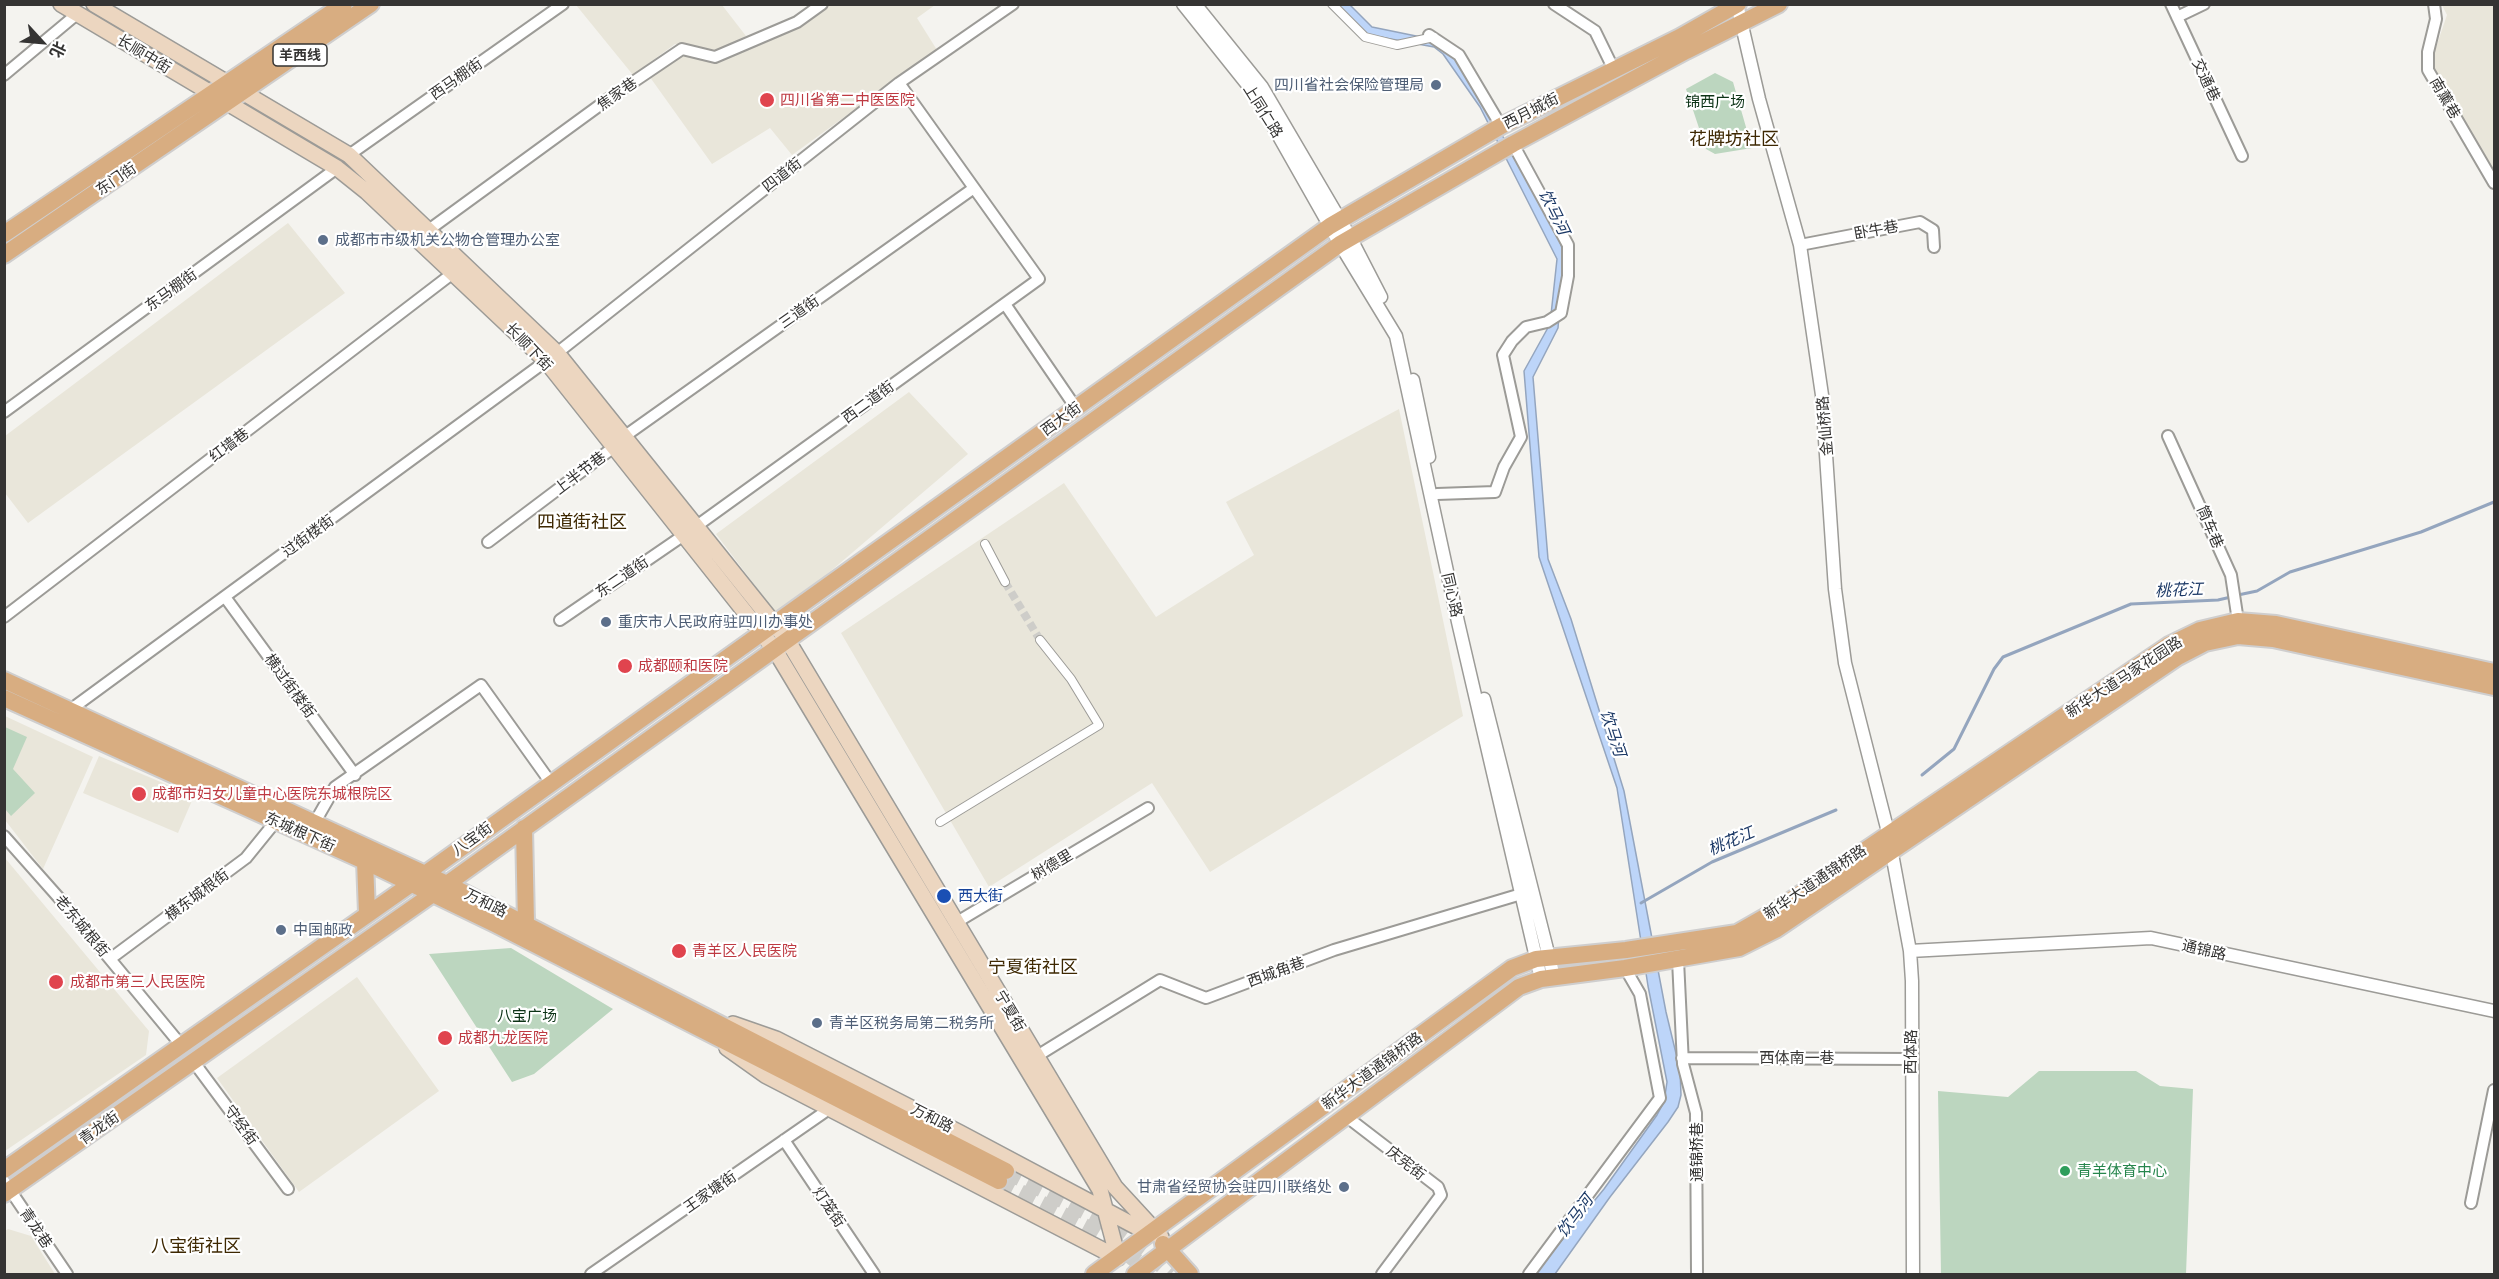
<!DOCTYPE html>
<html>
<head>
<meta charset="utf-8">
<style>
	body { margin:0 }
	#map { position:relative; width:2499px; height:1279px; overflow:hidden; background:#f4f3ef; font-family:Ubuntu,"Noto Sans SC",sans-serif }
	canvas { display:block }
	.frame { position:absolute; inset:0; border:6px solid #353433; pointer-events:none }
	.north { position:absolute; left:12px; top:12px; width:60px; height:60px; -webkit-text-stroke:4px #fff; paint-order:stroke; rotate:116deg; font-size:16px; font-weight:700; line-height:24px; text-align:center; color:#353433 }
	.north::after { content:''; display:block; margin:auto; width:21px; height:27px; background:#353433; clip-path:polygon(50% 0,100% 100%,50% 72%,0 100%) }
</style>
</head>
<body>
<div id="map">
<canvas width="2499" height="1279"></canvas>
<div class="frame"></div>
<div class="north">北</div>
</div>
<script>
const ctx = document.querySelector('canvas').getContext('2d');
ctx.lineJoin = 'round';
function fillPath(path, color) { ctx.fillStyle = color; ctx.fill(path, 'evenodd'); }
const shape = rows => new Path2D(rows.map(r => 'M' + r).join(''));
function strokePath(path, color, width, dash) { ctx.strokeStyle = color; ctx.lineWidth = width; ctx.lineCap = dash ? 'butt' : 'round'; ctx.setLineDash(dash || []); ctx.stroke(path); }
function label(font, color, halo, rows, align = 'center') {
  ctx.font = font + ' Ubuntu,"Noto Sans SC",sans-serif'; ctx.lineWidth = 4.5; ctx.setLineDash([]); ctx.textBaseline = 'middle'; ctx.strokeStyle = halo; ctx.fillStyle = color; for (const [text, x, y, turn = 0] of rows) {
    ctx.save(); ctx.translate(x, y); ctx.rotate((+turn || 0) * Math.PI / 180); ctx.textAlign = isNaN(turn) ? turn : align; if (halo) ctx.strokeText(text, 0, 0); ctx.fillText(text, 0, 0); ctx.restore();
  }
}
const built = shape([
	[576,5,722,5,746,36,716,52,675,44,633,75],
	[822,5,935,5,917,18,937,50,792,155,770,128,712,164,647,73,682,49,716,57],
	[2442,5,2494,5,2494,174,2431,62,2447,15],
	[288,223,345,293,28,523,5,493,5,436],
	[909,392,968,454,778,616,716,534],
	[1399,409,1463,716,1210,872,1152,783,989,887,841,633,1064,483,1156,617,1254,555,1226,502],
	[5,716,93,757,43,869,5,820],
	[99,756,194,796,178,833,83,793],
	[5,858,149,1031,146,1055,5,1151],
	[357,977,439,1091,299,1192,217,1078],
	[8,1229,31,1236,55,1274,5,1274,5,1231]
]);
const green = shape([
	[1715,73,1733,82,1752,148,1715,154,1706,149,1686,89],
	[5,727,27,737,13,769,35,793,11,816,5,809],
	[511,948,613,1009,534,1074,512,1082,429,954],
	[2039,1071,2136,1071,2160,1086,2193,1089,2186,1274,1941,1274,1938,1091,2008,1097]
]);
const water = shape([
	[1335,5,1350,5,1372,27,1421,37,1455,53,1553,224,1564,253,1558,328,1533,377,1548,559,1571,619,1624,791,1666,1012,1680,1070,1681,1095,1678,1107,1668,1122,1610,1197,1555,1274,1534,1274,1604,1189,1657,1115,1664,1102,1667,1082,1648,986,1617,788,1539,557,1524,371,1550,324,1557,259,1480,107,1443,54,1434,47,1364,34,1335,5]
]);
const stream = shape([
	[2238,595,2257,591,2290,572,2421,532,2494,502],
	[1922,775,1954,749,1994,669,2003,657,2131,604,2218,600,2231,597],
	[1641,903,1712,862,1836,810]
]);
const pedestrianTunnel = shape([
	[1005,582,1040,640]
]);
const primaryTunnel = shape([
	[1006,1171,1114,1227,1145,1250,1171,1274],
	[999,1181,1092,1230,1121,1248,1152,1274]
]);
const pedestrian = shape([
	[1332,4,1365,37,1397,45,1434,37],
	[985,544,1005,582],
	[940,822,1099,725,1071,679,1040,640]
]);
const minor = shape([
	[1554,4,1595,31,1614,70],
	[2171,4,2242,156],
	[2434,4,2436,19,2428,52,2428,70,2494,183],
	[2177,17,2204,4],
	[1429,35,1459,55,1501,126],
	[4,75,77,14],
	[349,155,563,4],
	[430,229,611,97,682,49,715,57,797,22,822,4],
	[1800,245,1920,222,1933,230,1934,247],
	[1005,304,1076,408],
	[557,353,899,83,1013,4],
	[4,412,337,168],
	[625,436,974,188],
	[2168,436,2231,575,2238,621],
	[1437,494,1495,492,1504,467,1521,437,1503,355,1512,341,1526,327,1547,322,1561,313,1568,276,1568,245,1513,144],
	[698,525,1039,279,899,83],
	[488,542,614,447],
	[225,597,355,775],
	[4,617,453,273],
	[560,620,684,535],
	[70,710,546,361],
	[315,822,335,787,481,685,551,783],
	[4,836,67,907,181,1045],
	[957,922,1148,808],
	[110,959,246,858,276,821],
	[1678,960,1683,1064,1696,1113,1697,1274],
	[1037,1056,1160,980,1206,998,1334,950,1528,892],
	[1682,1058,1911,1059],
	[193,1061,288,1189],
	[1347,1117,1438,1187,1441,1195,1382,1274],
	[784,1140,874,1274],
	[4,1181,67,1274],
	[2471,1203,2494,1090],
	[591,1274,829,1109],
	[1529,1274,1660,1098,1640,994,1625,968]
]);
const tertiary = shape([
	[1183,4,1255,94,1340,244,1396,336,1458,622,1541,979],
	[1195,4,1262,87,1350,237,1381,297],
	[1737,4,1759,99,1800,245,1822,395,1835,589,1845,663,1888,832,1910,951,1912,981,1913,1274],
	[1413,380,1429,457],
	[1484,699,1554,977],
	[1910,951,2151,938,2494,1011]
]);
const secondary = shape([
	[61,4,337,168,367,192,546,361,775,650,1100,1190,1118,1258],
	[94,4,349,155,557,353,788,641,1115,1187,1161,1237],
	[733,1024,776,1039,960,1133,1150,1234],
	[727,1048,765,1075,1118,1258]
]);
const primary = shape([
	[4,234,344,4],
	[4,255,371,4],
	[4,680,447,884,1006,1171],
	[4,698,373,865,495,924,999,1181],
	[524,828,526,923],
	[365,861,367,913],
	[4,1170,411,884,1330,226,1501,126,1680,37,1738,4],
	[4,1194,447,884,1340,244,1513,144,1686,51,1779,4],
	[1163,1244,1190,1274],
	[1094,1274,1512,968,1536,959,1626,950,1737,933,1772,913,2169,645,2200,630,2238,621,2276,624,2494,672],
	[1135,1274,1519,987,1541,979,1625,968,1739,948,1777,929,2178,657,2205,643,2238,636,2273,639,2494,687]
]);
const markers = [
	[1436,85,6,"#5c6f8a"],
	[767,100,8,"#e0444e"],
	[323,240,6,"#5c6f8a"],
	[606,622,6,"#5c6f8a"],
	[625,666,8,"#e0444e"],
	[139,794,8,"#e0444e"],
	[944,896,8,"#1a4fb4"],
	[281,930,6,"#5c6f8a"],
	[679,951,8,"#e0444e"],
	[56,982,8,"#e0444e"],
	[817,1023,6,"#5c6f8a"],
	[445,1038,8,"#e0444e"],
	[2065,1171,6,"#2e9e5b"],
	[1344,1187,6,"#5c6f8a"]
];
const shields = [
	[300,55,54]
];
const shieldNames = [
	["羊西线",300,55]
];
const streetNames = [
	["长顺中街",144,54,31],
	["西马棚街",456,79,-35],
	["交通巷",2206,80,65],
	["焦家巷",617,94,-35],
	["南薰巷",2445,98,60],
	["上同仁路",1263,111,58],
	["西月城街",1531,111,-27],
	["四道街",782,175,-38],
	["东门街",116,179,-34],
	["卧牛巷",1876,230,-10],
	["东马棚街",171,290,-36],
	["三道街",799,312,-35],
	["长顺下街",529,347,46],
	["西二道街",868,402,-36],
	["西大街",1061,419,-36],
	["金仙桥路",1825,426,-95],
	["红墙巷",229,445,-37],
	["上半节巷",580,473,-37],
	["筒车巷",2210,527,67],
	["过街楼街",308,536,-36],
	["东二道街",622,577,-34],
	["同心路",1452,595,77],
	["新华大道马家花园路",2124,677,-33],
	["横过街楼街",290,686,54],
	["东城根下街",300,832,24],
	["八宝街",472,839,-36],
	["树德里",1052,865,-31],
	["新华大道通锦桥路",1815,882,-34],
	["横东城根街",197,895,-37],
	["万和路",486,903,26],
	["老东城根街",82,926,50],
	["通锦路",2204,950,13],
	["西城角巷",1276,972,-20],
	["宁夏街",1010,1011,59],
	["西体路",1911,1052,-89],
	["西体南一巷",1797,1058],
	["新华大道通锦桥路",1372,1071,-36],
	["万和路",932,1118,27],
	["守经街",241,1125,54],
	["青龙街",99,1128,-35],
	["通锦桥巷",1697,1152,-90],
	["庆宪街",1406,1163,38],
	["王家塘街",710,1192,-35],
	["灯笼街",829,1207,56],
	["青龙巷",36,1228,56]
];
const serviceNames = [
	["四川省社会保险管理局",1424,85,"right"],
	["成都市市级机关公物仓管理办公室",335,240],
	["重庆市人民政府驻四川办事处",618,622],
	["中国邮政",293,930],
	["青羊区税务局第二税务所",829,1023],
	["甘肃省经贸协会驻四川联络处",1332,1187,"right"]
];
const healthNames = [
	["四川省第二中医医院",780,100],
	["成都颐和医院",638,666],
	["成都市妇女儿童中心医院东城根院区",152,794],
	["青羊区人民医院",692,951],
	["成都市第三人民医院",70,982],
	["成都九龙医院",458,1038]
];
const parkNames = [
	["锦西广场",1715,102],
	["八宝广场",527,1016]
];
const transitNames = [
	["西大街",958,896]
];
const leisureNames = [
	["青羊体育中心",2077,1171]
];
const waterNames = [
	["饮马河",1554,212,64],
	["桃花江",2179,590,-2],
	["饮马河",1613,733,72],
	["桃花江",1731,841,-23],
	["饮马河",1575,1216,-53]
];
const quarterNames = [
	["花牌坊社区",1734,139],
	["四道街社区",582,522],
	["宁夏街社区",1033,967],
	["八宝街社区",196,1246]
];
fillPath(built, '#e9e6da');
fillPath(green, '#bcd6bf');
fillPath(water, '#bdd5f9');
strokePath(water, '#94a5be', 1.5);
strokePath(stream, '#94a5be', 3);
strokePath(pedestrianTunnel, '#cecdc9', 8, [8, 4]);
strokePath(primaryTunnel, '#cecdc9', 16, [16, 8]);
strokePath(pedestrian, '#9c9b97', 10);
strokePath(minor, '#9c9b97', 14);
strokePath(tertiary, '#9c9b97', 15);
strokePath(secondary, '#9c9b97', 18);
strokePath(primary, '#cfcece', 20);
strokePath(pedestrian, '#fff', 8);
strokePath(minor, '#fff', 10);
strokePath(tertiary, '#fff', 12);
strokePath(secondary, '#ecd6c0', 15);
strokePath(primary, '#d8ad81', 16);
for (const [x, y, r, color] of markers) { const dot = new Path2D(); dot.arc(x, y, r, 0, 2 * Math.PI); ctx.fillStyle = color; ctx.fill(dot); strokePath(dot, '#fff', 2); }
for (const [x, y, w] of shields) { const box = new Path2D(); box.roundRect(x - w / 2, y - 11, w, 22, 4.5); ctx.fillStyle = '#fff'; ctx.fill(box); strokePath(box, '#353433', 1.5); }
label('bold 14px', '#353433', null, shieldNames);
label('15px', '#353433', '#fff', streetNames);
label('15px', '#4e5e75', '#fff', serviceNames, 'left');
label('15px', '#be3a42', '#fff', healthNames, 'left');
label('15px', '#0c3316', '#fff', parkNames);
label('15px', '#164399', '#fff', transitNames, 'left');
label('15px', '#27864d', '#fff', leisureNames, 'left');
label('italic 16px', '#1c3966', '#fff', waterNames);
label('18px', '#3e2802', '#fff', quarterNames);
</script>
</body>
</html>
